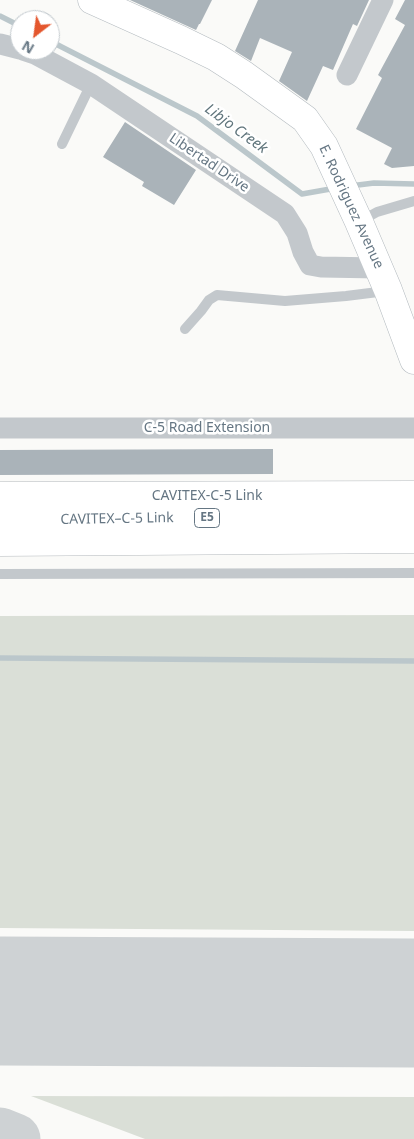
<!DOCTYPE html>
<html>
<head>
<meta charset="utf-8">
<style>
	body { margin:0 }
	#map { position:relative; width:414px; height:1139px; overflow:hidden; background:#fafaf8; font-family:"Noto Sans",sans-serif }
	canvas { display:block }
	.north { position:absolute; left:10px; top:10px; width:50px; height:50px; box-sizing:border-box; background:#fff; border:1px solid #c1c8cd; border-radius:50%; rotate:210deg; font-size:14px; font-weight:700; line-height:20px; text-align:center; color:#657683 }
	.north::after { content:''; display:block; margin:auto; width:18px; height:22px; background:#e4572e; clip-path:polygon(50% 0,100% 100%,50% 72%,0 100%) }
</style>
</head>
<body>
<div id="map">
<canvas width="414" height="1139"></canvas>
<div class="north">N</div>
</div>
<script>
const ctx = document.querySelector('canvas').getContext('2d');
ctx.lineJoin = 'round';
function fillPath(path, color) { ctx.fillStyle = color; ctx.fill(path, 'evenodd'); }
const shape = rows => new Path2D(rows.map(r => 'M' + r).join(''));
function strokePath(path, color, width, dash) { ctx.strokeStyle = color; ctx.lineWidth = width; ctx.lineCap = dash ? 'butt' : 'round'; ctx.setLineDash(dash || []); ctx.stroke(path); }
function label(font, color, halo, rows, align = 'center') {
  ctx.font = font + ' "Noto Sans",sans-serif'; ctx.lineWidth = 5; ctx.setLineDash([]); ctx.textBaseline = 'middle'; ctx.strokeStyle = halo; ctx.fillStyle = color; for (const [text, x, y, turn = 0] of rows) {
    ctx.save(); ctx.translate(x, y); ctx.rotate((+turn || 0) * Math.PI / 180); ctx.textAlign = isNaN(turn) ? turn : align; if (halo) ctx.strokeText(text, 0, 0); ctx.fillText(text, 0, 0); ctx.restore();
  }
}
const green = shape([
	[414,615,414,931,0,928,0,616],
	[31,1096,414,1097,414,1139,145,1139]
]);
const stream = shape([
	[0,16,20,26],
	[50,41,197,116,302,194,336,188],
	[350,186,374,183,414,184],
	[0,658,414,661]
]);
const taxiway = shape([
	[0,1133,15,1139]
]);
const runway = shape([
	[0,1001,414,1003]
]);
const building = shape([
	[130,0,212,0,200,24,199,24,196,30],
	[258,0,369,0,357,26,353,24,333,70,323,66,307,101,279,81,292,52,260,38,251,61,235,51],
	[405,0,414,0,414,166,392,168,384,164,392,148,356,129,382,78,378,75,405,25,395,19],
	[125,122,196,170,174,205,142,186,144,182,103,157],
	[273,449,273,474,0,475,0,450]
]);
const service = shape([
	[62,144,91,84],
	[359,222,377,212,414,201],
	[185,329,201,311,209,300,217,295,285,301,346,296,386,291],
	[0,574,414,573]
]);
const minor = shape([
	[0,44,20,49],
	[23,50,35,54,91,84,285,214,297,233,303,252,310,265,321,267,379,268],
	[347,75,383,0],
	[0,428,414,428]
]);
const secondary = shape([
	[92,0,181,40,216,57,244,75,305,119,324,146,359,222,388,290,414,360]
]);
const primary = shape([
	[0,496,414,495]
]);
const motorway = shape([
	[0,521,414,515],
	[0,542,414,539]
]);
const shields = [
	[207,518,25]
];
const shieldNames = [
	["E5",207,518]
];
const streetNames = [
	["Libertad Drive",209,163,34],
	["E. Rodriguez Avenue",351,207,65],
	["C-5 Road Extension",207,428],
	["CAVITEX-C-5 Link",207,496],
	["CAVITEX–C-5 Link",117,519,-1]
];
const waterNames = [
	["Libjo Creek",236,129,36]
];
fillPath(green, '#dadfd7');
strokePath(stream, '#bbc7cb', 5.5);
strokePath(taxiway, '#ced2d4', 51);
strokePath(runway, '#ced2d4', 129);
fillPath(building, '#aab3b9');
strokePath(secondary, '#b3babf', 29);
strokePath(primary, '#b5babe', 29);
strokePath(motorway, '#b4b9bd', 29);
strokePath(service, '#c3c8cc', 10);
strokePath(minor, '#c3c8cc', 21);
strokePath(secondary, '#fff', 28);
strokePath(primary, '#fff', 28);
strokePath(motorway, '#fff', 28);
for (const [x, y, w] of shields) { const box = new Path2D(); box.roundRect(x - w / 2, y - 9.5, w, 19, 4); ctx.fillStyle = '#fff'; ctx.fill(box); strokePath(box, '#657683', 1); }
label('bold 12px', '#657683', null, shieldNames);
label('14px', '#657683', '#fff', streetNames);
label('italic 15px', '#60757c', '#fff', waterNames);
</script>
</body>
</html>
